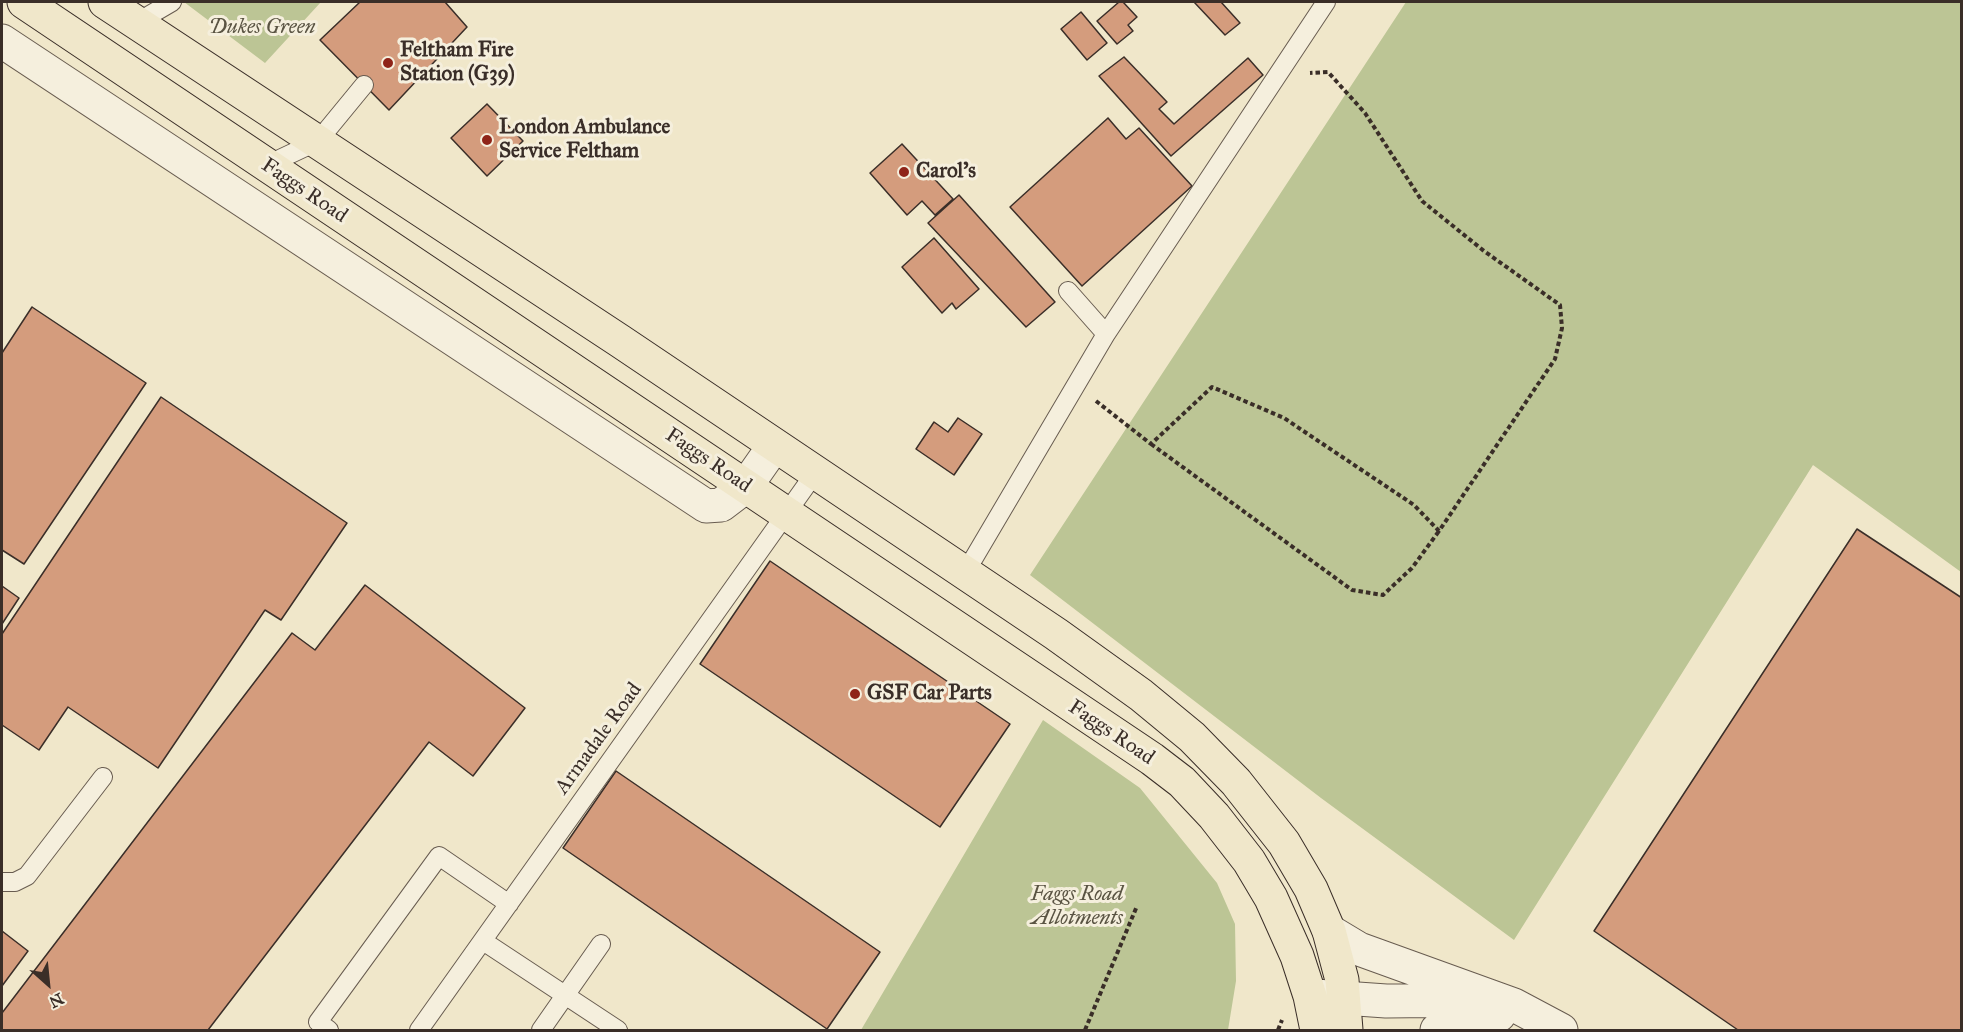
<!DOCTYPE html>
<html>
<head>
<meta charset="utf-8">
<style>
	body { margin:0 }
	#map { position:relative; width:1963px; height:1032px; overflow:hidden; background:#f0e7ca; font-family:"IM FELL Great Primer",serif }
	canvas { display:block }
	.frame { position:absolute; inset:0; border:3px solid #3a2e28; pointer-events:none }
	.north { position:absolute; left:18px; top:954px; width:60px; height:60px; -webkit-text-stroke:4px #f5efdd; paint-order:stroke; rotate:153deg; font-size:16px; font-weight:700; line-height:24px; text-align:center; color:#3a2e28 }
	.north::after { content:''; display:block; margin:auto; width:21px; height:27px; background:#3a2e28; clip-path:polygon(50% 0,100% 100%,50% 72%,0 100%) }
</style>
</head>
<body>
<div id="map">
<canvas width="1963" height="1032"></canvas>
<div class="frame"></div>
<div class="north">N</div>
</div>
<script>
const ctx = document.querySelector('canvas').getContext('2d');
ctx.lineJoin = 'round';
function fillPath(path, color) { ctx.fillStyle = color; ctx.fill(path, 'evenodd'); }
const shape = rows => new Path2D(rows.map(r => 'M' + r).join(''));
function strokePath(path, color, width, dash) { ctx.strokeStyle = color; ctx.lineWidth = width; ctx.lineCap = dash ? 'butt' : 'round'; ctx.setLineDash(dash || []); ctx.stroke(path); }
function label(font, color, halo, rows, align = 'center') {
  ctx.font = font + ' "IM FELL Great Primer",serif'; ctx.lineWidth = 6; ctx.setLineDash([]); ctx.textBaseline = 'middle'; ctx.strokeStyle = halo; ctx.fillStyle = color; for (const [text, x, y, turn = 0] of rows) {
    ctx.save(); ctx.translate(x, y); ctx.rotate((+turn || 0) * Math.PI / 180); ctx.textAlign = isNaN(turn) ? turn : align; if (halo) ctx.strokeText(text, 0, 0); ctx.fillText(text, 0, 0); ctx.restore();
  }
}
const green = shape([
	[184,2,321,2,265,63],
	[1406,2,1961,2,1961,572,1813,465,1514,940,1321,798,1030,575],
	[1043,720,1140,788,1217,883,1235,924,1236,981,1228,1030,861,1030]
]);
const building = shape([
	[360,2,445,2,467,27,389,110,320,40,360,2],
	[1119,2,1123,2,1137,17,1128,25,1133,31,1117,44,1097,21,1119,2],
	[1194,2,1221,2,1240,23,1225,35,1194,2],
	[1081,12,1107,43,1087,60,1061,29,1081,12],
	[1124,57,1167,102,1159,109,1174,124,1248,58,1263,75,1171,156,1099,76,1124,57],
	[487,104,523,141,487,176,451,138,487,104],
	[1108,118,1126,139,1139,128,1192,186,1082,286,1010,207,1108,118],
	[902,144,953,199,935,215,922,201,907,215,870,173,902,144],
	[959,195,1055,302,1026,327,928,223,959,195],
	[934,238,979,289,956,309,952,303,942,313,902,267,934,238],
	[32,307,146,383,24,564,2,550,2,353,32,307],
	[161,397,347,523,281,620,265,610,158,768,68,707,39,750,2,725,2,634,161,397],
	[958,418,982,434,954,475,916,449,934,422,948,432,958,418],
	[1857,529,1962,598,1962,1030,1738,1030,1594,931,1857,529],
	[770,561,1010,724,940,827,700,664,770,561],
	[365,585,525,708,473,776,429,742,208,1030,2,1030,2,1013,292,633,315,650,365,585],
	[2,586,19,598,2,624,2,586],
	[616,771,880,952,827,1029,563,848,616,771],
	[2,931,28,951,2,986,2,931]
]);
const path = shape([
	[1096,401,1151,444,1212,387,1284,418,1414,505,1439,531,1555,359,1562,328,1560,305,1484,251,1422,201,1365,113,1328,72,1310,73],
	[1151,444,1352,590,1383,595,1412,568,1439,531],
	[1085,1030,1137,906],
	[1278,1030,1282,1020]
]);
const service = shape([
	[136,23,172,2],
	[265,166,318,141,364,85],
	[1068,291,1106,334],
	[965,573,1106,334,1326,2],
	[2,882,15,882,27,876,103,777],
	[483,941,618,1030],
	[329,1030,318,1022,439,856,509,904],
	[419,1030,815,473],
	[541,1030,601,944]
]);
const minor = shape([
	[2,41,706,506,721,505,746,486,774,446]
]);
const tertiary = shape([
	[1329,931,1359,949,1514,1005,1561,1030],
	[1315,996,1386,1001,1479,1000],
	[1437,1030,1485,1016,1499,1015]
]);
const primary = shape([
	[24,2,1152,759,1182,782,1214,816,1249,861,1271,898,1297,956,1310,996,1317,1030],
	[105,2,620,341,1056,634,1141,695,1192,737,1236,782,1284,843,1311,889,1329,931,1342,980,1346,1030]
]);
const markers = [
	[388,63,6,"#8f2418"],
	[487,140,6,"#8f2418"],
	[904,172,6,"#8f2418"],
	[855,694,6,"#8f2418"]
];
const parkNames = [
	["Dukes Green",262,28],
	["Faggs Road",1077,895],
	["Allotments",1077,919]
];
const poiNames = [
	["Feltham Fire",400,51],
	["Station (G39)",400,75],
	["London Ambulance",499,128],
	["Service Feltham",499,152],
	["Carol's",916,172],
	["GSF Car Parts",867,694]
];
const streetNames = [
	["Faggs Road",304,191,34],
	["Faggs Road",708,461,34],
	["Faggs Road",1111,733,34],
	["Armadale Road",599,739,-54]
];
fillPath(green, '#bcc595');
fillPath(building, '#d49c7d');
strokePath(building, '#3a2e28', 1.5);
strokePath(service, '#685c50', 20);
strokePath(minor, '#685c50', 35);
strokePath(tertiary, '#685c50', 35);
strokePath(primary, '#3a2e28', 35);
strokePath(path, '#3a2e28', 4, [4.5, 3]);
strokePath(service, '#f5efdd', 18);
strokePath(minor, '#f5efdd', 33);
strokePath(tertiary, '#f5efdd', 33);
strokePath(primary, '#f0e7ca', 33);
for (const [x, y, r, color] of markers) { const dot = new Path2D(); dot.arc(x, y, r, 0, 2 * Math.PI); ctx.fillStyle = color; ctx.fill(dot); strokePath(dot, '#f5efdd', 2); }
label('italic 21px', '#5a5443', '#f5efdd', parkNames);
label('bold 21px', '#3a2e28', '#f5efdd', poiNames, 'left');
label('21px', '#3a2e28', '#f5efdd', streetNames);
</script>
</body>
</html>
